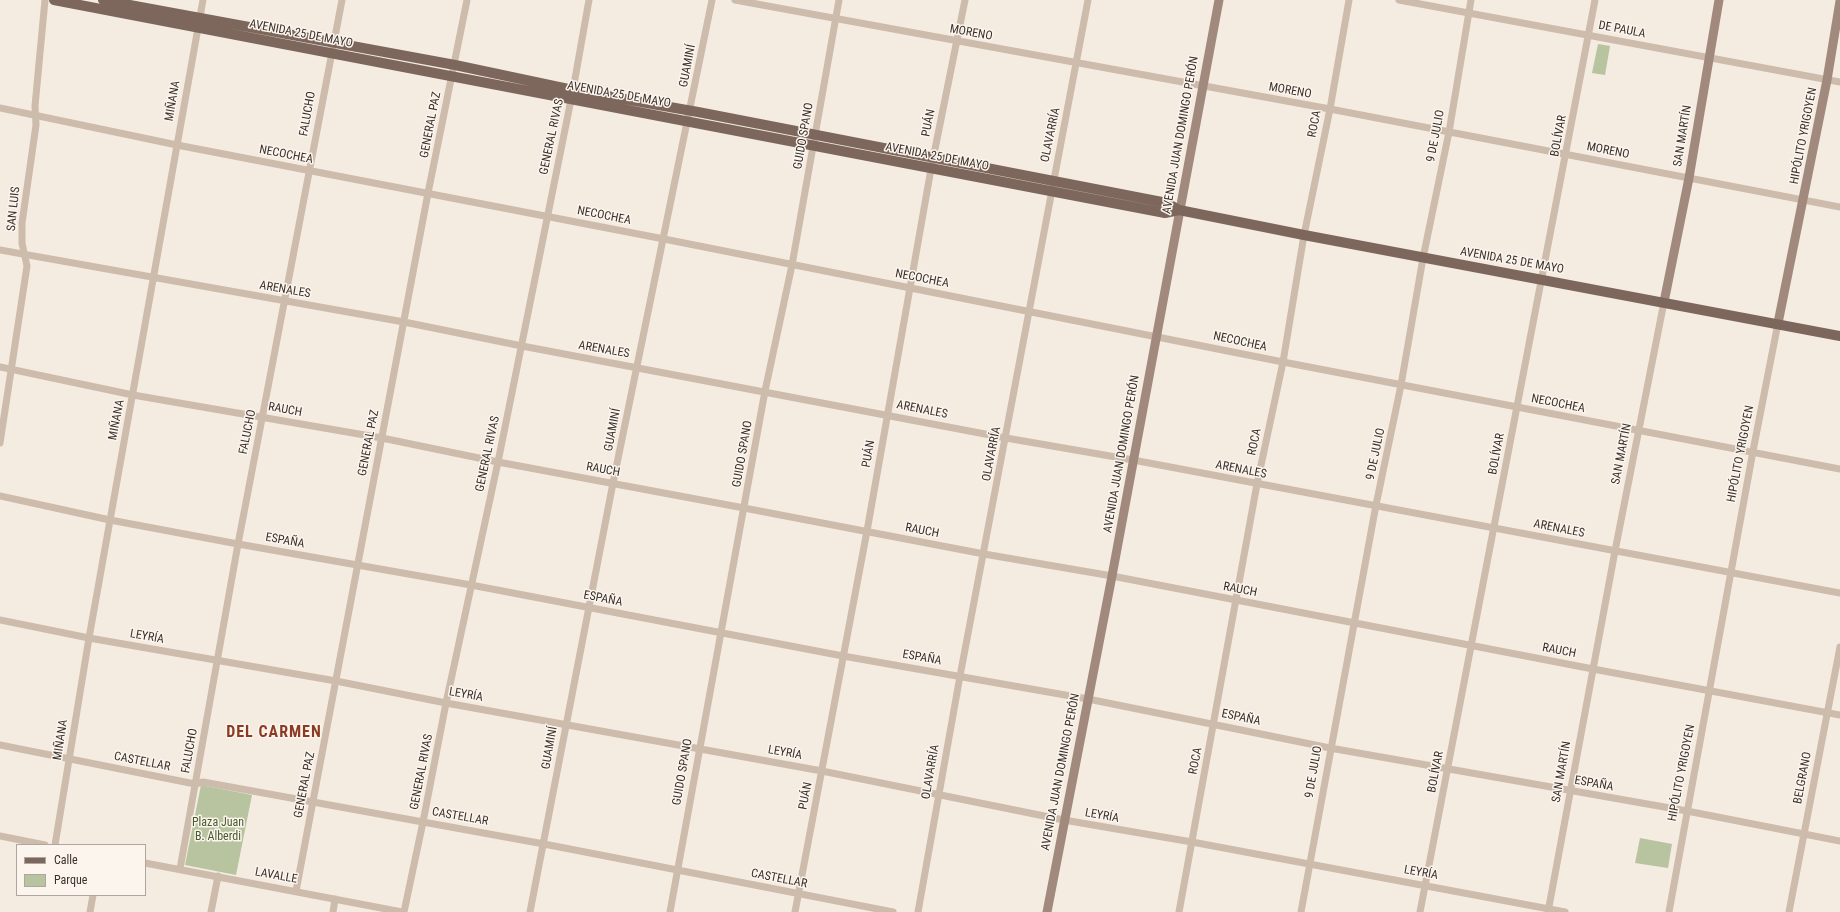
<!DOCTYPE html>
<html>
<head>
<meta charset="utf-8">
<style>
	body { margin:0 }
	#map { position:relative; width:1840px; height:912px; overflow:hidden; background:#f4ebe1; font-family:"Roboto Condensed",sans-serif }
	canvas { display:block }
	.legend { position:absolute; left:16px; top:844px; width:130px; height:52px; box-sizing:border-box; background:#fbf5ee; border:1px solid #aea6a0; margin:0; padding:5px 7px; list-style:none; font-size:12px; color:#3b302b }
	.legend li { display:flex; align-items:center; gap:8px; height:20px }
	.legend b { width:20px; border:1px solid #aea6a0 }
</style>
</head>
<body>
<div id="map">
<canvas width="1840" height="912"></canvas>
<ul class="legend">
<li><b style="height:5px;background:#7d675c"></b>Calle</li>
<li><b style="height:11px;background:#b8c4a0"></b>Parque</li>
</ul>
</div>
<script>
const ctx = document.querySelector('canvas').getContext('2d');
ctx.lineJoin = 'round';
function fillPath(path, color) { ctx.fillStyle = color; ctx.fill(path, 'evenodd'); }
const shape = rows => new Path2D(rows.map(r => 'M' + r).join(''));
function strokePath(path, color, width, dash) { ctx.strokeStyle = color; ctx.lineWidth = width; ctx.lineCap = dash ? 'butt' : 'round'; ctx.setLineDash(dash || []); ctx.stroke(path); }
function label(font, color, halo, rows, align = 'center') {
  ctx.font = font + ' "Roboto Condensed",sans-serif'; ctx.lineWidth = 3; ctx.setLineDash([]); ctx.textBaseline = 'middle'; ctx.strokeStyle = halo; ctx.fillStyle = color; for (const [text, x, y, turn = 0] of rows) {
    ctx.save(); ctx.translate(x, y); ctx.rotate((+turn || 0) * Math.PI / 180); ctx.textAlign = isNaN(turn) ? turn : align; if (halo) ctx.strokeText(text, 0, 0); ctx.fillText(text, 0, 0); ctx.restore();
  }
}
const green = shape([
	[1598,44,1610,46,1605,75,1592,73],
	[201,785,252,795,236,875,185,865],
	[1640,838,1672,844,1668,868,1635,863]
]);
const street = shape([
	[735,0,1330,109,1840,207],
	[1399,0,1840,82],
	[0,108,177,145,664,239,1283,362,1840,469],
	[0,250,404,322,522,346,1006,438,1133,460,1840,593],
	[0,367,133,395,382,438,498,462,744,508,984,554,1112,576,1593,669,1840,715],
	[0,443,27,266,22,243,22,223,36,125,35,106,45,0],
	[0,496,110,520,238,544,471,585,843,656,1088,699,1330,748,1687,811,1840,841],
	[0,620,89,638,336,681,446,703,822,771,1064,820,1192,842,1565,912],
	[0,745,195,784,203,782,544,844,893,912],
	[0,836,45,845],
	[55,845,89,638,203,0],
	[145,863,402,912],
	[180,869,238,544,342,0],
	[296,891,428,193,467,0],
	[90,912,93,895],
	[211,912,218,876],
	[333,912,335,899],
	[404,912,423,822,446,703,498,462,573,90,589,0],
	[530,912,613,483,712,0],
	[670,912,765,391,792,265,839,0],
	[795,912,867,531,931,169,965,0],
	[918,912,960,676,1088,0],
	[1179,912,1257,484,1283,362,1304,235,1330,109,1349,0],
	[1301,912,1376,505,1401,385,1423,258,1449,132,1471,0],
	[1420,912,1595,0],
	[1548,912,1615,551,1664,302],
	[1669,912,1753,451,1778,323],
	[1789,912,1840,647]
]);
const secondary = shape([
	[1664,302,1689,178,1719,0],
	[1778,323,1827,80,1840,1],
	[1047,912,1112,576,1219,0]
]);
const primary = shape([
	[54,0,1165,213,1179,210],
	[103,0,455,65,573,90,698,112,1167,203,1179,210,1304,235,1840,336]
]);
const streetNames = [
	["DE PAULA",1622,30,11],
	["MORENO",971,33,10],
	["AVENIDA 25 DE MAYO",301,34,11],
	["GUAMINÍ",688,66,-79],
	["MORENO",1290,91,10],
	["AVENIDA 25 DE MAYO",619,95,10],
	["MIÑANA",173,101,-80],
	["FALUCHO",308,114,-80],
	["PUÁN",929,123,-79],
	["ROCA",1315,124,-79],
	["GENERAL PAZ",431,125,-79],
	["OLAVARRÍA",1051,135,-78],
	["AVENIDA JUAN DOMINGO PERÓN",1181,135,-80],
	["GUIDO SPANO",804,136,-80],
	["9 DE JULIO",1436,136,-79],
	["BOLÍVAR",1559,136,-79],
	["SAN MARTÍN",1683,136,-81],
	["HIPÓLITO YRIGOYEN",1804,136,-79],
	["GENERAL RIVAS",552,137,-78],
	["MORENO",1608,151,11],
	["NECOCHEA",286,155,11],
	["AVENIDA 25 DE MAYO",937,157,11],
	["SAN LUIS",14,209,-84],
	["NECOCHEA",604,216,11],
	["AVENIDA 25 DE MAYO",1512,261,10],
	["NECOCHEA",922,279,11],
	["ARENALES",285,290,10],
	["NECOCHEA",1240,342,12],
	["ARENALES",604,350,10],
	["NECOCHEA",1558,404,11],
	["RAUCH",285,410,10],
	["ARENALES",922,410,11],
	["MIÑANA",117,420,-79],
	["GUAMINÍ",613,430,-79],
	["FALUCHO",248,432,-79],
	["ROCA",1255,442,-78],
	["GENERAL PAZ",369,443,-79],
	["GENERAL RIVAS",488,454,-78],
	["GUIDO SPANO",743,454,-80],
	["PUÁN",869,454,-80],
	["OLAVARRÍA",992,454,-79],
	["AVENIDA JUAN DOMINGO PERÓN",1122,454,-80],
	["9 DE JULIO",1376,454,-78],
	["BOLÍVAR",1497,454,-79],
	["SAN MARTÍN",1622,454,-79],
	["HIPÓLITO YRIGOYEN",1741,454,-79],
	["RAUCH",603,470,10],
	["ARENALES",1241,470,11],
	["ARENALES",1559,529,11],
	["RAUCH",922,531,11],
	["ESPAÑA",285,541,10],
	["RAUCH",1240,590,11],
	["ESPAÑA",603,599,11],
	["LEYRÍA",147,637,10],
	["RAUCH",1559,651,11],
	["ESPAÑA",922,658,10],
	["LEYRÍA",466,695,10],
	["ESPAÑA",1241,718,12],
	["MIÑANA",61,740,-81],
	["GUAMINÍ",550,748,-80],
	["FALUCHO",190,751,-80],
	["LEYRÍA",785,753,10],
	["ROCA",1196,761,-79],
	["CASTELLAR",142,762,11],
	["GENERAL RIVAS",422,772,-79],
	["GUIDO SPANO",683,772,-80],
	["OLAVARRÍA",931,772,-80],
	["AVENIDA JUAN DOMINGO PERÓN",1061,772,-79],
	["9 DE JULIO",1314,772,-80],
	["BOLÍVAR",1436,772,-79],
	["SAN MARTÍN",1562,772,-80],
	["HIPÓLITO YRIGOYEN",1682,773,-79],
	["BELGRANO",1803,778,-79],
	["ESPAÑA",1594,784,10],
	["GENERAL PAZ",305,785,-79],
	["PUÁN",806,796,-79],
	["LEYRÍA",1102,816,10],
	["CASTELLAR",460,817,10],
	["LEYRÍA",1421,873,10],
	["LAVALLE",276,876,10],
	["CASTELLAR",779,879,11]
];
const parkNames = [
	["Plaza Juan",218,823],
	["B. Alberdi",218,837]
];
const districtNames = [
	["DEL CARMEN",274,733]
];
fillPath(green, '#b8c4a0');
strokePath(street, '#cdbbac', 7);
strokePath(secondary, '#a18a7d', 9);
strokePath(primary, '#7d675c', 10);
label('12px', '#3b302b', '#fbf5ee', streetNames);
label('12px', '#4a5a2e', '#fbf5ee', parkNames);
ctx.letterSpacing = '1px';
label('bold 16px', '#8c3b22', '#fbf5ee', districtNames);
ctx.letterSpacing = '0px';
</script>
</body>
</html>
